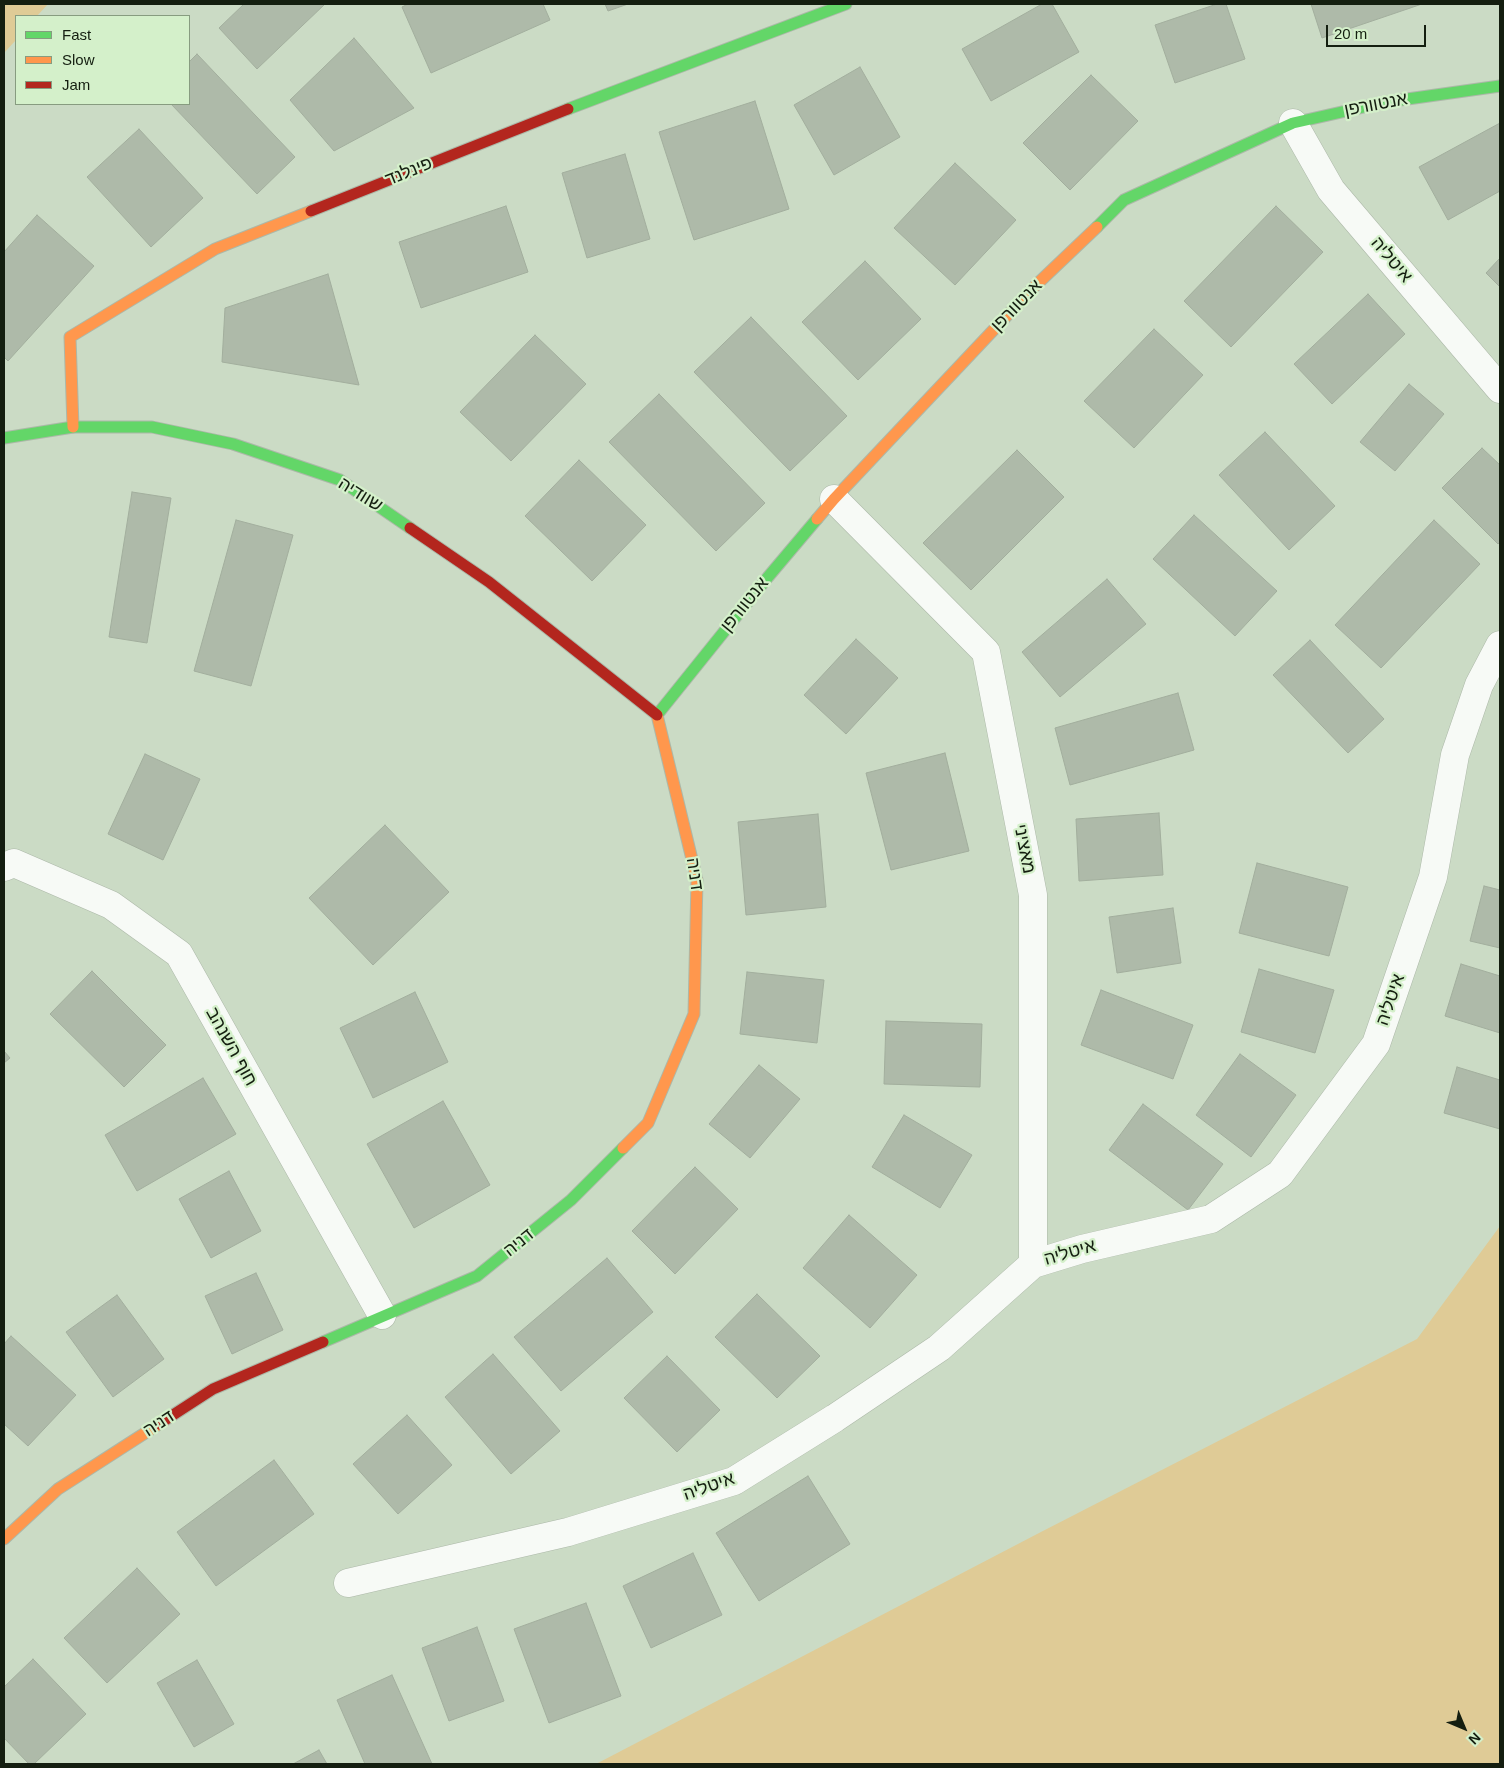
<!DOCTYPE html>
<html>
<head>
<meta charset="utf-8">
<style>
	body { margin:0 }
	#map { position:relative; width:1504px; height:1768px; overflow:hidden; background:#cbdbc5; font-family:Arial,sans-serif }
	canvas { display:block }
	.frame { position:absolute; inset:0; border:5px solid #141e10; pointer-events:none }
	.legend { position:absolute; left:15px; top:15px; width:175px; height:90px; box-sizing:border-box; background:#d4f0ca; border:1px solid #879c80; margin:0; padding:6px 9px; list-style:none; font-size:15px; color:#141e10 }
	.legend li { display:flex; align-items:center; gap:10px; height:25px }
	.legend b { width:25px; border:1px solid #879c80 }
	.north { position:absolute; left:1439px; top:1703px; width:50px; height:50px; -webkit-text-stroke:4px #d4f0ca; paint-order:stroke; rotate:135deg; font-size:14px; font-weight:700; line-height:20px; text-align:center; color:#141e10 }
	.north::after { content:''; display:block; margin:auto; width:18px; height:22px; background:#141e10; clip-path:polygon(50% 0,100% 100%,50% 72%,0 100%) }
	.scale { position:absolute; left:1326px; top:25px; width:100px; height:22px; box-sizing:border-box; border:2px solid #141e10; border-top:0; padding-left:6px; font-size:15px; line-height:18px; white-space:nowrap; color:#141e10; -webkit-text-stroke:4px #d4f0ca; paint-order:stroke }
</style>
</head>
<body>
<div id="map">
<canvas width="1504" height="1768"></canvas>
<div class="frame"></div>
<ul class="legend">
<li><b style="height:6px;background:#63d668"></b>Fast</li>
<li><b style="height:6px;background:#ff974d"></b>Slow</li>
<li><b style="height:6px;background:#b3261e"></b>Jam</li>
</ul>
<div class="north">N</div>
<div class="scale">20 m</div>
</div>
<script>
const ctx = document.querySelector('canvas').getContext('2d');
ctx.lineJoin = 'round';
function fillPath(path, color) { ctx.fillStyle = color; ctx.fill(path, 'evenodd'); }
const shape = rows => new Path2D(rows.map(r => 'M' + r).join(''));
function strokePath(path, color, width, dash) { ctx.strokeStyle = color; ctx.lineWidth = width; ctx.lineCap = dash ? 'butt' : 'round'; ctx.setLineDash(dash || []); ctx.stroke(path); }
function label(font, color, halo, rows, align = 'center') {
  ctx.font = font + ' Arial,Heebo,sans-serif'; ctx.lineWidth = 4.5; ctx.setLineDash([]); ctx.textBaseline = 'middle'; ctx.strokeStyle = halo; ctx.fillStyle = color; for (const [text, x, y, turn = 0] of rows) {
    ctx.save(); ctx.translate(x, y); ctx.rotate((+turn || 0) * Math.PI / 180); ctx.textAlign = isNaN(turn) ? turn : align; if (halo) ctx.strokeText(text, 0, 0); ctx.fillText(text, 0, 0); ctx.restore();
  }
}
const green = shape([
	[4,4,48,4,37,16,16,16,16,40,4,53],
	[1500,1226,1500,1764,596,1764,1039,1533,1417,1339]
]);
const building = shape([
	[244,4,325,4,257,69,219,28,244,4],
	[408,4,543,4,550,20,431,73,402,7,408,4],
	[605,4,628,4,608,11,605,4],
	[1042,4,1052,4,1079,52,991,101,962,49,1042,4],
	[1217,4,1226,4,1245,59,1175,83,1155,25,1217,4],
	[1311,4,1422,4,1322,38,1311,4],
	[354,38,414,108,334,151,290,100,354,38],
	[197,54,295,157,257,194,171,104,189,104,189,62,197,54],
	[860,67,900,137,834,175,794,105,860,67],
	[1091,75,1138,121,1070,190,1023,143,1091,75],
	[755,101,789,209,694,240,659,132,755,101],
	[1500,123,1500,191,1448,220,1419,167,1500,123],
	[139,129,203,198,151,247,87,177,139,129],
	[625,154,650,239,587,258,562,173,625,154],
	[955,163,1016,220,955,285,894,228,955,163],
	[506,206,528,272,421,308,399,242,506,206],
	[1276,206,1323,252,1231,347,1184,301,1276,206],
	[37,215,94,266,8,361,4,357,4,252,37,215],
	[1500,258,1500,287,1486,273,1500,258],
	[865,261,921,319,858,380,802,322,865,261],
	[328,274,359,385,222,362,225,308,328,274],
	[1368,294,1405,334,1332,404,1294,364,1368,294],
	[751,317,847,416,790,471,694,372,751,317],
	[1154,329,1203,375,1134,448,1084,401,1154,329],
	[535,335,586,384,511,461,460,412,535,335],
	[1409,384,1444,414,1395,471,1360,442,1409,384],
	[659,394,765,503,716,551,609,442,659,394],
	[1265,432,1335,506,1289,550,1219,475,1265,432],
	[1482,448,1500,465,1500,542,1498,544,1442,488,1482,448],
	[1017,450,1064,497,971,590,923,543,1017,450],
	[579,460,646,525,592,581,525,516,579,460],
	[132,492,171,498,147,643,109,637,132,492],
	[1194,515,1277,591,1235,636,1153,559,1194,515],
	[236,520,293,535,251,686,194,671,236,520],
	[1434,520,1480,564,1381,668,1335,625,1434,520],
	[1107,579,1146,624,1060,697,1022,652,1107,579],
	[856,639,898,678,846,734,804,695,856,639],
	[1310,640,1384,719,1348,753,1273,675,1310,640],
	[1178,693,1194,750,1070,785,1055,728,1178,693],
	[945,753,969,851,891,870,866,773,945,753],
	[145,754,200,779,163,860,108,834,145,754],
	[1159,813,1163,875,1079,881,1076,819,1159,813],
	[818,814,826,907,746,915,738,822,818,814],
	[385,825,449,892,373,965,309,898,385,825],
	[1257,863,1348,887,1329,956,1239,933,1257,863],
	[1484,886,1500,890,1500,948,1470,941,1484,886],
	[1173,908,1181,963,1117,973,1109,917,1173,908],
	[1461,964,1500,976,1500,1033,1445,1016,1461,964],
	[1259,969,1334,990,1315,1053,1241,1032,1259,969],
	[92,971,166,1045,124,1087,50,1014,92,971],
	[747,972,824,980,817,1043,740,1034,747,972],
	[1101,990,1193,1025,1173,1079,1081,1045,1101,990],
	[415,992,448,1062,373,1098,340,1028,415,992],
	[886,1021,982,1024,980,1087,884,1084,886,1021],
	[4,1051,10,1058,4,1063,4,1051],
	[1240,1054,1296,1095,1251,1157,1196,1115,1240,1054],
	[759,1065,800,1099,750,1158,709,1124,759,1065],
	[1457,1067,1500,1080,1500,1129,1444,1113,1457,1067],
	[203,1078,236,1134,137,1191,105,1135,203,1078],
	[443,1101,490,1185,414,1228,367,1144,443,1101],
	[1143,1104,1223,1164,1188,1210,1109,1150,1143,1104],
	[904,1115,972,1155,940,1208,872,1167,904,1115],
	[695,1167,738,1209,675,1274,632,1231,695,1167],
	[229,1171,261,1231,211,1258,179,1199,229,1171],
	[849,1215,917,1275,870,1328,803,1268,849,1215],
	[607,1258,653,1312,561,1391,514,1337,607,1258],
	[256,1273,283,1330,232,1354,205,1296,256,1273],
	[757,1294,820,1356,777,1398,715,1337,757,1294],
	[117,1295,164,1359,113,1397,66,1332,117,1295],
	[11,1336,76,1395,28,1446,4,1424,4,1344,11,1336],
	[493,1354,560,1431,511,1474,445,1397,493,1354],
	[667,1356,720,1410,677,1452,624,1398,667,1356],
	[407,1415,452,1465,398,1514,353,1464,407,1415],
	[274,1460,314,1514,216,1586,177,1532,274,1460],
	[808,1476,850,1544,759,1601,716,1533,808,1476],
	[693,1553,722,1615,651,1648,623,1586,693,1553],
	[137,1568,180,1614,107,1683,64,1638,137,1568],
	[586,1603,621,1696,549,1723,514,1629,586,1603],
	[477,1627,504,1701,449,1721,422,1648,477,1627],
	[33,1659,86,1714,34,1764,29,1764,4,1738,4,1687,33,1659],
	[197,1660,234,1724,194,1747,157,1683,197,1660],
	[392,1675,432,1764,365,1764,337,1700,392,1675],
	[319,1750,327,1764,293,1764,319,1750]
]);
const street = shape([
	[1293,123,1331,190,1500,389],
	[834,499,986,652,1033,895,1033,1264],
	[4,867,14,863,111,905,179,954,382,1315],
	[348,1583,568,1532,734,1481,835,1418,939,1348,1033,1264,1082,1249,1211,1219,1280,1174,1376,1044,1433,877,1455,755,1479,685,1500,645]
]);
const fast = shape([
	[568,109,846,4],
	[1097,227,1124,200,1293,123,1386,102,1500,86],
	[4,438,73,427,152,427,233,444,340,480,410,528],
	[657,715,768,577,817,519],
	[323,1342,477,1276,571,1200,623,1148]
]);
const slow = shape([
	[73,427,70,337,215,249,311,211],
	[817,519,834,499,1034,287,1097,227],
	[623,1148,648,1123,694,1014,697,880,657,715],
	[4,1539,58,1489,159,1424]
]);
const jam = shape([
	[311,211,568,109],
	[410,528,489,582,657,715],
	[159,1424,213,1389,323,1342]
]);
const streetNames = [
	["אנטוורפן",1376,105,-11],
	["פינלנד",409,172,-22],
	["איטליה",1391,260,50],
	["אנטוורפן",1017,306,-46],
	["שוודיה",360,495,32],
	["אנטוורפן",745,605,-51],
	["מאציני",1024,849,79],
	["דניה",694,874,82],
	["איטליה",1391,1000,-71],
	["חוף השנהב",231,1047,61],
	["דניה",519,1243,-39],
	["איטליה",1070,1253,-16],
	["דניה",159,1424,-33],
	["איטליה",709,1487,-19]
];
fillPath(green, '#dfcb96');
fillPath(building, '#aebaa9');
strokePath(building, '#a2ae9d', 1);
strokePath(street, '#acb8a8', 29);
strokePath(fast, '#acb8a8', 13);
strokePath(slow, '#acb8a8', 13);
strokePath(jam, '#acb8a8', 13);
strokePath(street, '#f7faf6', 28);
strokePath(fast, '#63d668', 11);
strokePath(slow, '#ff974d', 11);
strokePath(jam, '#b3261e', 11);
label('18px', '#141e10', '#d4f0ca', streetNames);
</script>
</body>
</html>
